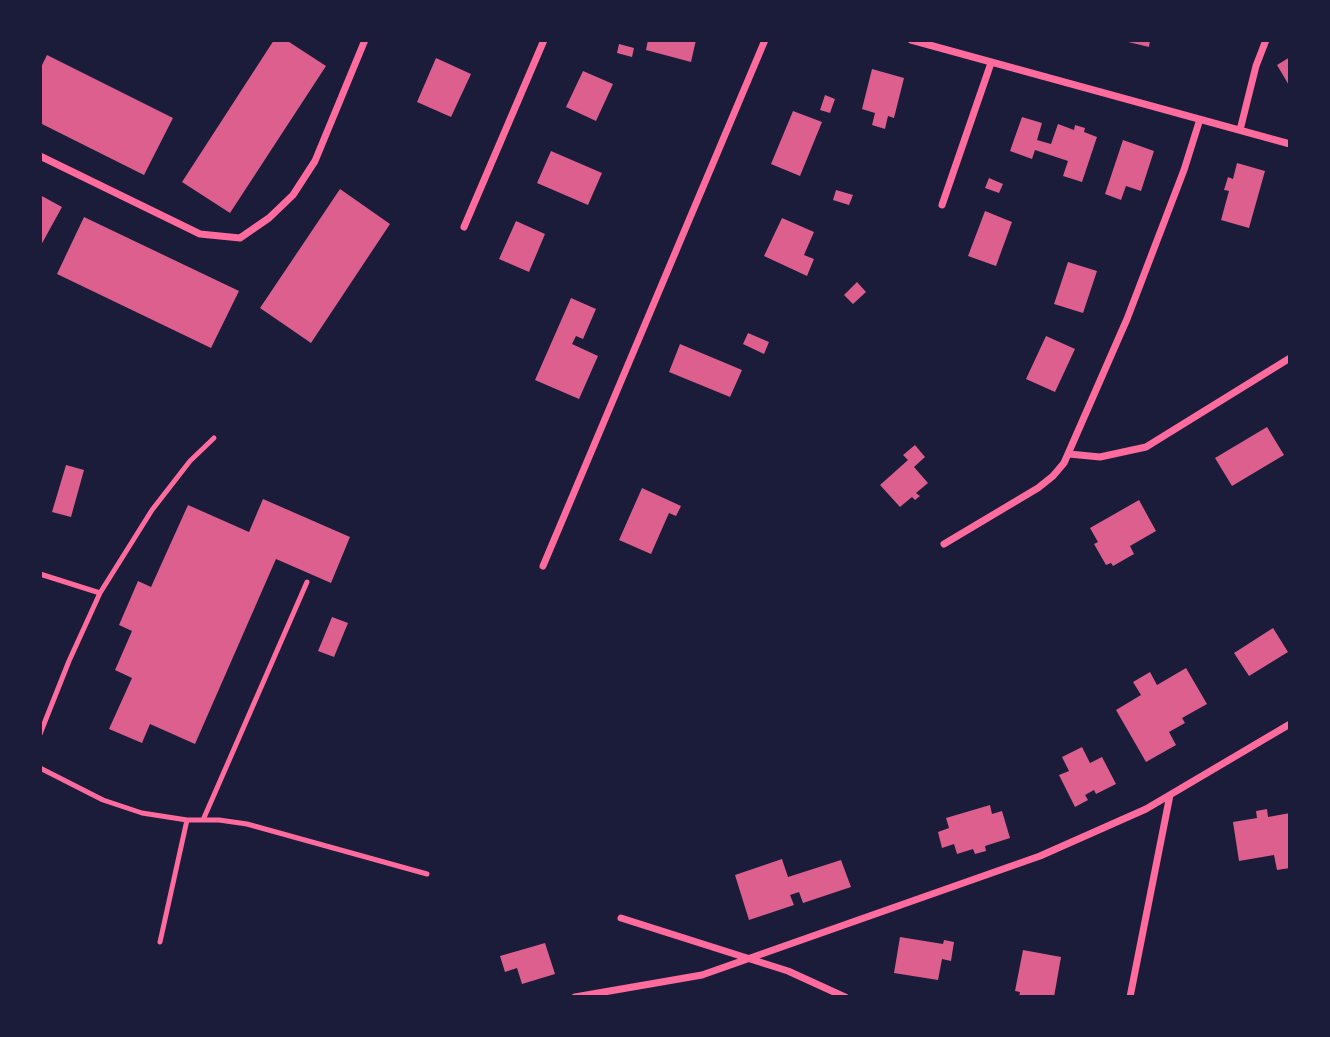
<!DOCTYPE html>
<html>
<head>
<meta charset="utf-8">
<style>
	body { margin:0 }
	#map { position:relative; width:1330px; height:1037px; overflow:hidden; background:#1b1b3a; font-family:Overpass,sans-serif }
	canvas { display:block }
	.frame { position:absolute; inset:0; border:42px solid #1b1b3a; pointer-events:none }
</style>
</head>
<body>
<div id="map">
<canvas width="1330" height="1037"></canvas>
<div class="frame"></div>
</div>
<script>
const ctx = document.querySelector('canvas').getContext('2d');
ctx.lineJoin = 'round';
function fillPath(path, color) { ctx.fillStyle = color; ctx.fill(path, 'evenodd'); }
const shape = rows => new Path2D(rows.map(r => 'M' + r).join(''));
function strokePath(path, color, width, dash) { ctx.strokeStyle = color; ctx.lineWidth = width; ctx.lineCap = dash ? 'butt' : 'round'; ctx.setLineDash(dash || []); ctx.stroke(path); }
const building = shape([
	[274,40,286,40,326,66,230,213,182,182],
	[648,40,696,40,691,62,646,50],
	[1120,40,1150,40,1149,47],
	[619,44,634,48,632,57,617,53],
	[47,55,173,118,144,175,40,123,40,69],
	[1290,57,1290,87,1277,65],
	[436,58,471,74,451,117,417,102],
	[872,69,904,78,894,118,888,116,885,129,872,125,875,113,862,109],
	[583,71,613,84,596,121,566,107],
	[825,95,835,99,830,113,820,110],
	[793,111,822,122,800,176,771,164],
	[1022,117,1042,123,1037,140,1051,144,1058,124,1074,130,1075,125,1085,128,1084,132,1097,137,1082,182,1063,176,1068,161,1035,150,1032,159,1010,151],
	[1123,140,1154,151,1141,191,1126,186,1121,200,1105,194],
	[551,151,602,173,588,205,537,183],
	[1237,163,1265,171,1249,228,1221,220,1229,191,1224,190,1228,177,1233,179],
	[989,178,1003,184,999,193,985,188],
	[340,189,390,224,311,343,260,308],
	[836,190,853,195,849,205,833,200],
	[40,195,62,207,40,247],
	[985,211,1012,222,996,266,968,256],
	[84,217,239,291,211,348,57,274],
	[782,218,814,232,804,255,814,259,807,276,764,256],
	[516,221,545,234,529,272,499,259],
	[1068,262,1097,271,1083,313,1054,304],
	[857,282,866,292,853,304,844,295],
	[571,298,596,309,583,339,576,336,572,344,598,356,579,399,535,380],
	[748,333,769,342,764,354,743,344],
	[1046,336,1075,349,1055,392,1026,379],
	[680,344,742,370,730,397,669,372],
	[1267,427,1284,455,1232,486,1215,458],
	[915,445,925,457,914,467,928,483,916,493,920,496,915,500,912,497,900,507,880,485,908,460,903,455],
	[66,465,84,470,71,517,52,512],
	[642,488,681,506,676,516,669,513,651,554,619,540],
	[263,499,350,537,331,583,276,559,195,744,150,724,142,743,109,729,132,678,115,670,132,631,119,625,138,581,151,587,188,505,249,532],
	[1139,500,1156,531,1130,546,1134,554,1113,566,1111,563,1106,565,1094,544,1098,542,1090,528],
	[332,617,348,623,334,657,318,651],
	[1273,628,1288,652,1249,676,1234,653],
	[1186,668,1207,704,1182,718,1185,723,1169,732,1176,745,1146,762,1116,710,1141,695,1133,682,1150,672,1157,685],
	[1082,747,1090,763,1102,757,1116,784,1096,794,1094,790,1085,795,1088,800,1075,807,1059,775,1069,771,1062,757],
	[990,805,992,814,1002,811,1010,838,985,846,986,851,975,854,973,849,957,854,954,844,942,848,938,832,949,828,946,818],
	[1267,809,1268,817,1290,813,1290,868,1277,870,1274,855,1239,861,1233,822,1257,818,1256,811],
	[782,859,788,877,841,860,851,887,803,903,799,892,790,895,794,905,749,920,735,875],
	[900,937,943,944,944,940,954,942,951,961,942,959,938,980,894,973],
	[545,943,555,974,522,984,517,968,505,972,500,956],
	[1023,950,1061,957,1054,997,1019,997,1020,992,1015,991]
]);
const service = shape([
	[40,574,100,593],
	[40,734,69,661,100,593,152,510,190,461,214,438],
	[40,768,103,800,142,813,187,820,219,820,247,824,427,874],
	[203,820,307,582],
	[160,942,187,820]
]);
const minor = shape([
	[911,40,1290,144],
	[1240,130,1256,66,1266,40],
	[40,156,200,234,240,238,269,218,293,195,315,161,365,40],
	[942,205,991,63],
	[464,227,544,40],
	[1069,454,1100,457,1146,447,1290,358],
	[944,544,1038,488,1053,476,1064,463,1127,319,1184,170,1200,119],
	[543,566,765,40],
	[621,918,788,971,845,997],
	[575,997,702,975,1040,856,1146,809,1290,724],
	[1130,997,1170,795]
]);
fillPath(building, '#dd5f8e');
strokePath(service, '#ff6b9d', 5);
strokePath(minor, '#ff6b9d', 7);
</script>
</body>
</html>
